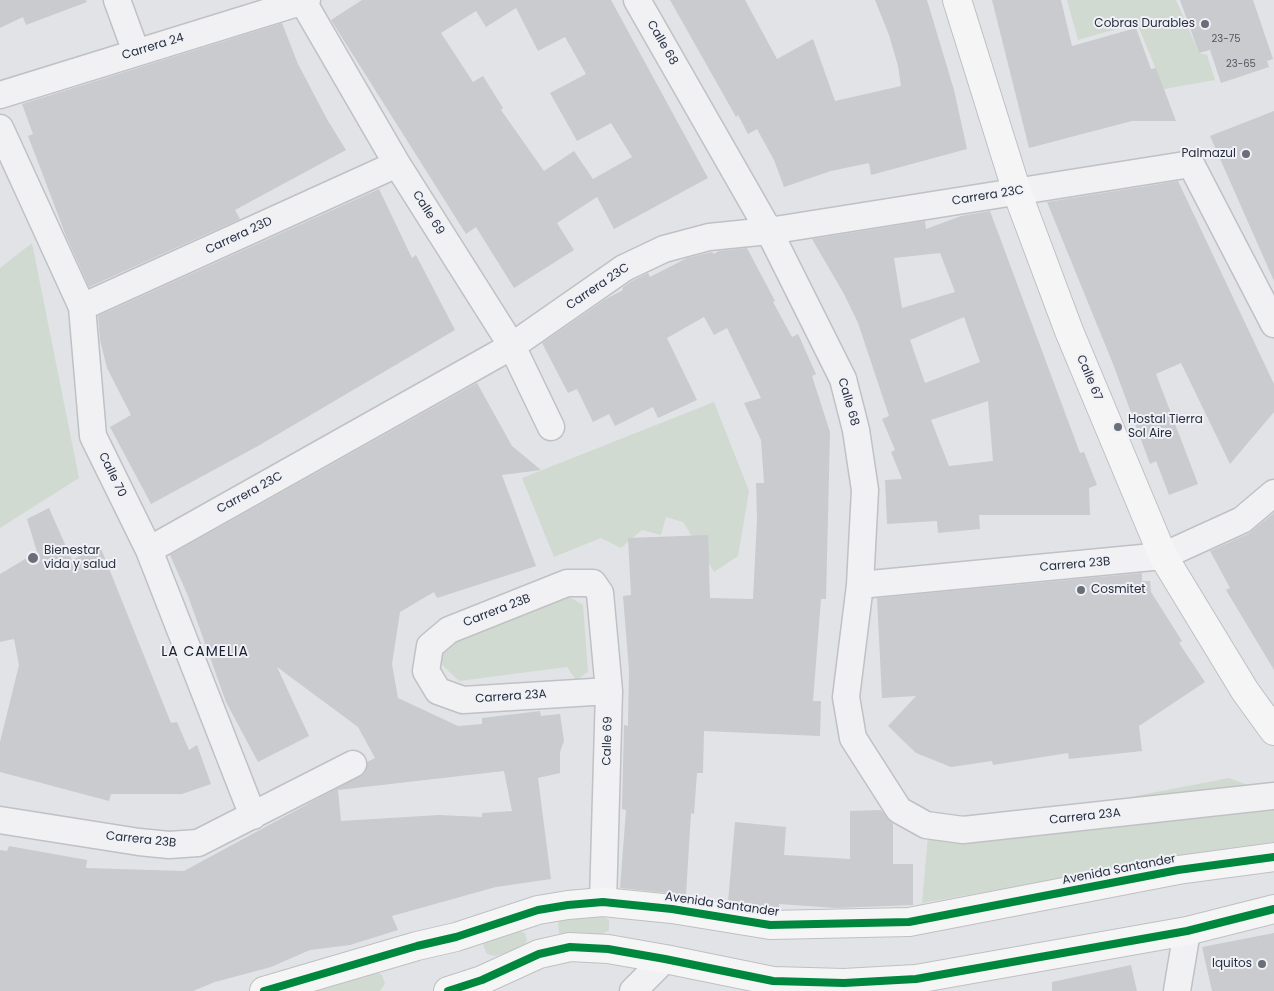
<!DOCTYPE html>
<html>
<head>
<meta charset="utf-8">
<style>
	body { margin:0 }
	canvas { display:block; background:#e1e3e6 }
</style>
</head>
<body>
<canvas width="1274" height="991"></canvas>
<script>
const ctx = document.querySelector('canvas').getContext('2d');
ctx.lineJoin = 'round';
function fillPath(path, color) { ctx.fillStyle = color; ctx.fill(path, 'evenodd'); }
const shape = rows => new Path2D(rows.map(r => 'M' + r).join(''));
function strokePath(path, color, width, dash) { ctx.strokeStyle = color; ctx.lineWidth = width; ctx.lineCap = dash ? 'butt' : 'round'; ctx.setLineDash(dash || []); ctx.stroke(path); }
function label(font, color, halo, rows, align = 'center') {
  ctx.font = font + ' Poppins,sans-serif'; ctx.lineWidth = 4; ctx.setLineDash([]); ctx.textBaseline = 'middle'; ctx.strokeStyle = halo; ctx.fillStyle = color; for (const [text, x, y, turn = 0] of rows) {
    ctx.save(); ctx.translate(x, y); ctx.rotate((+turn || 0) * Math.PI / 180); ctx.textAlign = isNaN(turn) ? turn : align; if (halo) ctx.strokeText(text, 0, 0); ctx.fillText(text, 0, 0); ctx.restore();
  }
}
const green = shape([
	[1067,0,1176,0,1199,53,1207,55,1215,80,1164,89,1137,23,1078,40],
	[32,243,79,478,0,528,0,268],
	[714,402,749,491,738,556,714,572,683,522,666,517,661,535,642,530,621,548,601,538,554,557,522,478],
	[568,596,583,605,588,672,576,680,567,667,459,681,438,661,444,647],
	[1229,778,1270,793,1274,800,1274,842,922,903,928,836],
	[602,916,609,920,609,930,603,934,566,937,559,933,558,923,564,918],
	[517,930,525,933,527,941,521,949,495,956,487,954,483,945,488,938],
	[375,971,382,975,385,984,380,991,315,991]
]);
const building = shape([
	[0,0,86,0,87,2,26,25,23,17,0,28],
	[362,0,611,0,708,178,614,229,597,197,557,223,574,250,514,288,476,227,466,234,331,20],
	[516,8,538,51,565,37,586,74,550,93,577,141,611,123,632,157,593,179,574,151,544,171,501,110,503,108,483,76,473,82,441,33,476,11,486,27],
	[670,0,745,0,777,59,813,39,835,101,901,86,898,66,889,35,875,0,927,0,954,90,967,149,871,175,869,163,831,171,784,187,774,160,757,129,748,134,738,115,736,117],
	[992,0,1061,0,1072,46,1136,28,1151,69,1156,68,1176,121,1132,121,1029,148],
	[1180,0,1253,0,1273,59,1267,61,1269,67,1221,83,1210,50,1199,53],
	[282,23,298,64,328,121,346,150,235,210,240,219,89,287,66,236,41,170,28,136,33,134,22,104],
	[1274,111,1274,281,1210,136],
	[1178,181,1274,384,1274,412,1230,464,1181,363,1156,374,1198,484,1169,495,1156,461,1150,464,1113,364,1047,202],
	[379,189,412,258,416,255,455,330,258,446,151,504,110,427,131,415,107,368,100,340,98,316],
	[990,211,1080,453,1084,452,1097,485,1089,488,1090,515,979,515,980,529,938,533,937,521,887,524,885,480,902,479,891,452,895,450,882,419,889,416,858,323,844,294,812,239,925,221,926,229,961,216],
	[940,253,955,292,902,308,894,258],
	[964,317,980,362,925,383,910,340],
	[988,401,993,461,949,466,931,420],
	[747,248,775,301,773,302,792,337,798,334,816,374,812,376,830,432,826,599,821,599,813,701,821,701,820,736,704,731,703,773,697,773,694,814,691,813,686,895,620,888,626,810,622,809,624,725,628,726,629,670,623,596,631,595,628,538,708,535,710,598,753,599,757,519,756,483,764,483,761,440,744,403,761,398,727,328,714,335,704,317,667,338,697,400,658,418,653,407,615,426,609,414,593,422,577,389,568,393,542,343,606,299,623,290,622,288,632,281,648,273,650,277,687,258,712,252,714,254,719,251],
	[477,383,512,446,541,470,502,475,536,566,437,598,434,592,400,612,392,664,398,698,458,726,482,724,482,718,540,711,541,716,560,714,564,741,560,752,560,773,538,778,551,879,496,887,392,916,398,930,350,945,310,950,271,967,215,982,193,991,0,991,0,850,7,851,9,846,87,860,86,868,184,871,365,773,367,762,375,758,358,727,277,667,309,736,258,762,226,702,188,596,170,555],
	[504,771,512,811,482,813,482,817,439,815,341,821,338,790],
	[49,508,72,560,100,546,171,723,177,722,189,750,197,745,211,784,182,794,111,794,109,801,0,772,0,742,19,665,14,639,0,642,0,574,37,552,27,519],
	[1274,513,1274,670,1226,590,1230,588,1210,551,1248,534],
	[1142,573,1142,581,1150,581,1151,592,1182,641,1179,643,1205,682,1139,726,1142,751,1069,759,1068,753,993,765,992,761,951,767,916,753,888,726,916,696,882,698,877,598],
	[881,810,893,824,893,864,913,864,913,905,836,908,779,904,779,909,771,909,728,902,735,822,786,827,784,855,850,859,850,811],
	[1274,933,1274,991,1212,991,1202,947],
	[1131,965,1137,991,1052,991,1052,982]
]);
const minor = shape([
	[117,0,136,52],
	[302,0,397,164,512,346,551,427],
	[637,0,769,231,843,379,856,430,865,490,860,585,846,697,853,738,899,810,926,825,963,830,1274,796],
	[0,95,307,0],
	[0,128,82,307,93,436,149,550,253,816],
	[82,307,397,164],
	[149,550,512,346,624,268,664,249,709,237,769,231,1191,164,1274,324],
	[860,585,1163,556,1242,520,1274,493],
	[0,820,139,842,169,845,198,843,353,764],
	[603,902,609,691,600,593,593,583,567,583,449,630,430,646,426,671,438,691,463,700,609,691],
	[633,991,665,959],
	[1177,991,1187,931]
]);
const major = shape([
	[957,0,1017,192,1069,331,1163,556,1245,691,1274,731],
	[264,991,417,946,456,937,538,910,568,905,603,902,672,909,770,925,909,922,1178,870,1274,857],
	[448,991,482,980,539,954,570,947,608,949,665,959,773,981,844,983,916,979,1187,931,1274,909]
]);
const cycleway = shape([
	[264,991,417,946,456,937,538,910,568,905,603,902,672,909,770,925,909,922,1178,870,1274,857],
	[448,991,482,980,539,954,570,947,608,949,665,959,773,981,844,983,916,979,1187,931,1274,909]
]);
const markers = [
	[1205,24,5,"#696e79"],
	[1246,154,5,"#696e79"],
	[1118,427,5,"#696e79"],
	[33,558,6,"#696e79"],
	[1081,590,5,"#696e79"],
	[1262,964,5,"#696e79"]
];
const numberNames = [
	["23-75",1226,39],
	["23-65",1241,64]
];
const poiNames = [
	["Cobras Durables",1195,24],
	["Palmazul",1236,154],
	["Hostal Tierra",1128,420,"left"],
	["Sol Aire",1128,434,"left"],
	["Bienestar",44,551,"left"],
	["vida y salud",44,565,"left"],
	["Cosmitet",1091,590,"left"],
	["Iquitos",1252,964]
];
const streetNames = [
	["Calle 68",662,43,60],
	["Carrera 24",153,47,-17],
	["Carrera 23C",988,196,-9],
	["Calle 69",428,213,58],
	["Carrera 23D",239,236,-25],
	["Carrera 23C",598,287,-34],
	["Calle 67",1089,378,67],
	["Calle 68",848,402,74],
	["Calle 70",112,475,64],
	["Carrera 23C",250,493,-29],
	["Carrera 23B",1075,565,-5],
	["Carrera 23B",497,611,-21],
	["Carrera 23A",511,697,-4],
	["Calle 69",608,741,-88],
	["Carrera 23A",1085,817,-6],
	["Carrera 23B",141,840,6],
	["Avenida Santander",1119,870,-11],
	["Avenida Santander",722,905,8]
];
const neighbourhoodNames = [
	["LA CAMELIA",205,652]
];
fillPath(green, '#d1dad1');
fillPath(building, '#c9cbce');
strokePath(minor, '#bfc1c4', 29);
strokePath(major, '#bec0c4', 30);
strokePath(minor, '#f1f1f3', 26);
strokePath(major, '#f5f5f6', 28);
strokePath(cycleway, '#00873e', 8);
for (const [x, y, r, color] of markers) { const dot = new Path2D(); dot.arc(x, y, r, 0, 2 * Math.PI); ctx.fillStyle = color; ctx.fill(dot); strokePath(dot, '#eff1f6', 2); }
label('10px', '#515764', null, numberNames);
label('12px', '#282f3f', '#eff1f6', poiNames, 'right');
label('12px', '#282f3f', '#eff1f6', streetNames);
ctx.letterSpacing = '1px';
label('14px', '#1a2030', '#eff1f6', neighbourhoodNames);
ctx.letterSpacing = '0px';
</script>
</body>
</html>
